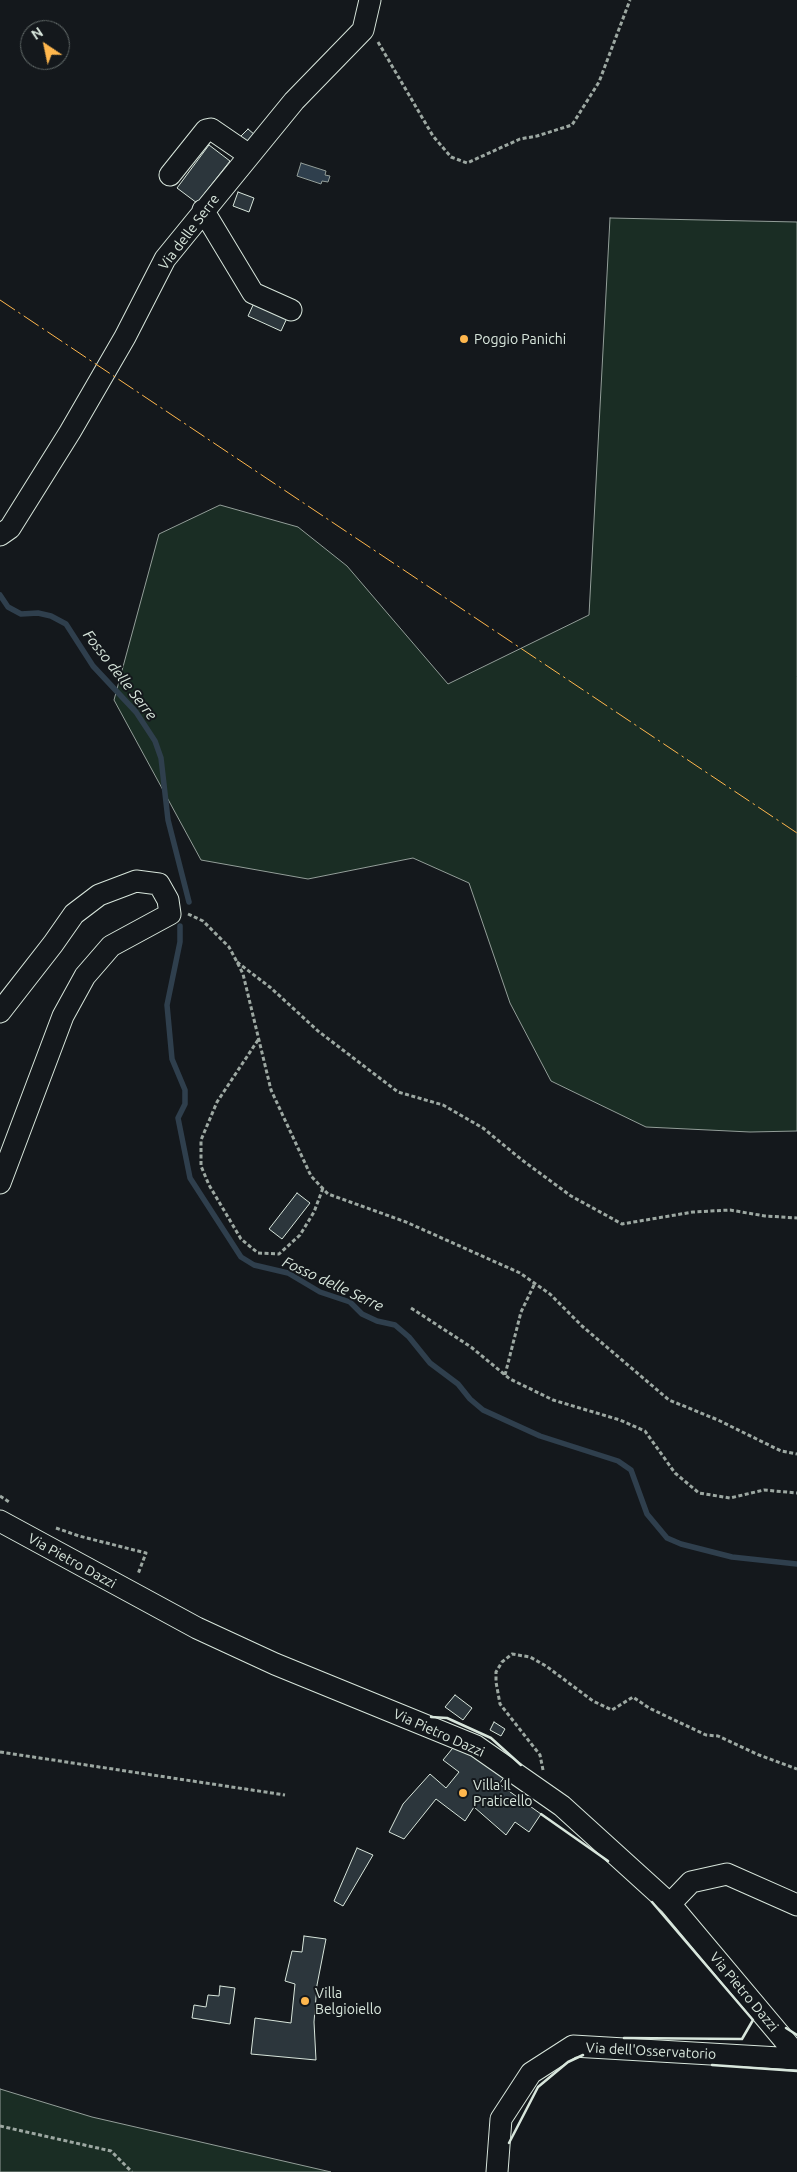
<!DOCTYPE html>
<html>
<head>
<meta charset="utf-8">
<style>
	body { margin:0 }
	#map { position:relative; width:797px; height:2172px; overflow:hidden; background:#14181c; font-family:Ubuntu,sans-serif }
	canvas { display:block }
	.north { position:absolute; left:20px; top:20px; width:50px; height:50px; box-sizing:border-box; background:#14181c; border:1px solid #626a69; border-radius:50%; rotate:326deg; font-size:14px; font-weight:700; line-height:20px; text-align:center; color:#d8e6dc }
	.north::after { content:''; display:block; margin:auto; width:18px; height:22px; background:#ffb74d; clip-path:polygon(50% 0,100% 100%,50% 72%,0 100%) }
</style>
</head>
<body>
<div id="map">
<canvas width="797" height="2172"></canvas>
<div class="north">N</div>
</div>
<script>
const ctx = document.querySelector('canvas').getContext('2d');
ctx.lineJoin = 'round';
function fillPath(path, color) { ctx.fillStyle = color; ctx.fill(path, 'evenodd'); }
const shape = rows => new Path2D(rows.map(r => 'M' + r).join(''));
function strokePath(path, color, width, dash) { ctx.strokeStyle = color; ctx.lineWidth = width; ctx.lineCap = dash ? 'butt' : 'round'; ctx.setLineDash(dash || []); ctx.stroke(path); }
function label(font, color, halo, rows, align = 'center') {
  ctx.font = font + ' Ubuntu,sans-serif'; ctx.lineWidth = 4; ctx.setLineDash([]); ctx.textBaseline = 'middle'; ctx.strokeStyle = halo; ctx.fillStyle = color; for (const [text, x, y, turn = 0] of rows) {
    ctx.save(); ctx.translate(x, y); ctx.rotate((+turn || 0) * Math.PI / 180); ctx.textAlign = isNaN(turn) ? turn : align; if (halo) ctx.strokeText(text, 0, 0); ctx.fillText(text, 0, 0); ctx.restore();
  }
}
const green = shape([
	[610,218,797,222,797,1131,750,1132,646,1127,551,1081,510,1003,469,883,413,858,308,879,201,860,114,700,159,534,220,505,298,527,347,566,448,684,589,615,610,218],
	[0,2089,92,2117,331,2172,0,2172,0,2089]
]);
const water = shape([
	[301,163,326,171,325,175,330,176,328,182,322,181,321,184,297,176,301,163]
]);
const stream = shape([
	[0,595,8,607,21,614,38,613,51,616,66,624,93,666,136,712,155,741,161,758,168,820,189,902],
	[180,926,180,942,167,1005,172,1059,185,1090,185,1104,178,1118,190,1178,241,1257,254,1265,288,1273,320,1292,350,1302,362,1314,377,1321,395,1325,409,1337,430,1363,458,1384,470,1399,483,1410,540,1436,618,1461,631,1470,647,1514,667,1538,681,1544,732,1557,797,1564]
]);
const building = shape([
	[248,129,255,135,246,145,239,138,248,129],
	[209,145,230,161,197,203,177,188,209,145],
	[238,192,254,198,249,212,233,206,238,192],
	[254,303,287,318,281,331,248,316,254,303],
	[297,1193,310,1203,282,1239,269,1229,297,1193],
	[455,1695,472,1708,463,1720,445,1707,455,1695],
	[494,1722,505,1729,501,1736,490,1730,494,1722],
	[457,1743,506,1775,499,1784,541,1814,529,1832,515,1822,506,1835,474,1807,465,1821,436,1799,404,1839,389,1832,403,1804,430,1774,446,1788,459,1772,443,1760,457,1743],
	[357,1848,373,1855,343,1906,334,1901,357,1848],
	[304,1936,326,1939,317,1985,314,2022,316,2060,251,2054,255,2018,291,2023,295,1984,285,1981,292,1951,302,1952,304,1936],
	[220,1986,235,1988,230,2024,192,2018,194,2005,206,2007,208,1995,219,1996,220,1986]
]);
const path = shape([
	[378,42,433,136,451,157,467,163,520,139,537,136,572,125,599,82,630,0],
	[188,914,203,921,229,947,237,962,243,974,271,1090,311,1176,328,1194,406,1222,520,1273,550,1294,582,1326,669,1400,718,1420,781,1451,797,1454],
	[237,962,271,988,318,1031,398,1092,443,1105,483,1128,522,1160,571,1196,622,1224,693,1212,730,1210,765,1216,797,1218],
	[258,1040,217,1102,201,1140,201,1166,209,1185,241,1239,258,1253,279,1254,300,1235,314,1212,323,1188],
	[411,1308,471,1347,510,1379,553,1400,620,1420,645,1431,675,1473,699,1493,730,1498,764,1490,797,1493],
	[505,1375,521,1312,535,1283],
	[0,1496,9,1502],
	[56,1528,79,1536,146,1553,138,1574],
	[0,1752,285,1795],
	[543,1770,540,1755,500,1704,496,1682,496,1672,502,1662,512,1654,530,1657,546,1666,593,1701,612,1710,633,1697,649,1708,706,1735,718,1736,759,1755,797,1769],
	[0,2126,111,2151,132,2172]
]);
const minor = shape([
	[170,175,206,130,211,129,249,155],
	[203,210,253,293,291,310],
	[0,535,10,528,70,432,125,337,165,259,294,101,363,30,370,0],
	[0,1012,53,944,74,914,99,895,136,881,159,884,168,900,170,914,111,946,85,976,63,1016,0,1183],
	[0,1521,197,1628,275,1664,476,1746,562,1806,670,1904,797,2055],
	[670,1904,691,1882,727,1874,797,1905],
	[497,2172,501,2119,531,2073,573,2046,797,2059]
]);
const wall = shape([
	[431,1717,447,1718,491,1738,521,1765],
	[541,1814,608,1861],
	[786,2028,797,2035],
	[624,2038,742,2039,753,2020,652,1902],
	[712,2065,797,2071],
	[509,2143,538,2087,568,2062,583,2055]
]);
const power = shape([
	[0,300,797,833]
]);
const markers = [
	[464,339,5,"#ffb74d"],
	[463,1793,5,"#ffb74d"],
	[305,2001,5,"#ffb74d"]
];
const streetNames = [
	["Via delle Serre",189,232,-53],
	["Via Pietro Dazzi",72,1561,29],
	["Via Pietro Dazzi",439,1733,24],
	["Via Pietro Dazzi",744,1992,50],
	["Via dell'Osservatorio",651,2051,3]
];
const poiNames = [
	["Poggio Panichi",474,339],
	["Villa Il",473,1785],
	["Praticello",473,1801],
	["Villa",315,1993],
	["Belgioiello",315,2009]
];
const waterNames = [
	["Fosso delle Serre",120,675,52],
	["Fosso delle Serre",333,1284,25]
];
fillPath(green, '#1a2d24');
strokePath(green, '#939e99', 1);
fillPath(water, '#2f3f4d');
strokePath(water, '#939e99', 1);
strokePath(stream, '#2f3f4d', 5.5);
fillPath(building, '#2c363c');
strokePath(building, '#d8e6dc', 1);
strokePath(minor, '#d8e6dc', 23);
strokePath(path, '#9da8a2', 3, [4, 2.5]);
strokePath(minor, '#14181c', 21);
strokePath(wall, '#d8e6dc', 2.5);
strokePath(power, '#ffb74d', 1, [18, 4, 2.5, 4]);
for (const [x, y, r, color] of markers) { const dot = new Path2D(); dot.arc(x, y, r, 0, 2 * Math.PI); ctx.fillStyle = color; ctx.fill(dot); strokePath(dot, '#14181c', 2); }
label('14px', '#d8e6dc', '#14181c', streetNames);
label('14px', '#d8e6dc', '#14181c', poiNames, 'left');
label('italic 15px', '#d8e6dc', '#14181c', waterNames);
</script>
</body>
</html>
